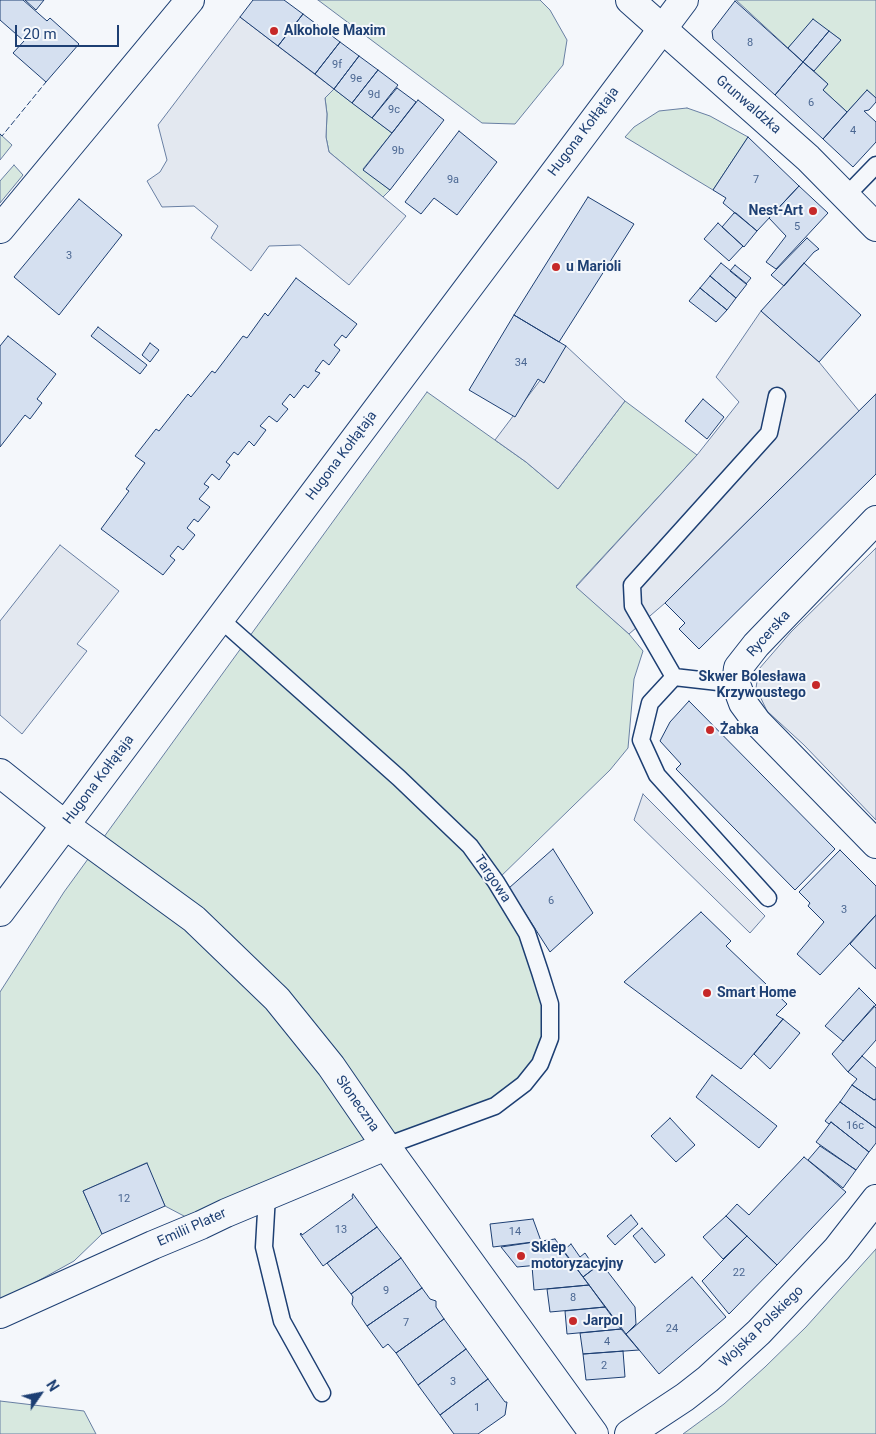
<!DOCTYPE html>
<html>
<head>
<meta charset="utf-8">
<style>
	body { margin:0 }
	#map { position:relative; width:876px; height:1434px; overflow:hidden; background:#f4f7fb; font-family:Roboto,sans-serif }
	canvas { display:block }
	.north { position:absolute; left:15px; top:1369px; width:50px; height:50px; -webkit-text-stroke:4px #f4f7fb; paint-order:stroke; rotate:57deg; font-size:14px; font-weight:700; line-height:20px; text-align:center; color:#1d3f73 }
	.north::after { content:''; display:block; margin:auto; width:18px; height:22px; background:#1d3f73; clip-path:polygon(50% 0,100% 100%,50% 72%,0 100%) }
	.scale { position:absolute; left:15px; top:25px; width:104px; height:22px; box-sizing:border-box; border:2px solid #1d3f73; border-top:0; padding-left:6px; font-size:15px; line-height:18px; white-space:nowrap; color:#1d3f73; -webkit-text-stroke:4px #f4f7fb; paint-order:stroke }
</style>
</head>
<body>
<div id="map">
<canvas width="876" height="1434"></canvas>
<div class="north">N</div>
<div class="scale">20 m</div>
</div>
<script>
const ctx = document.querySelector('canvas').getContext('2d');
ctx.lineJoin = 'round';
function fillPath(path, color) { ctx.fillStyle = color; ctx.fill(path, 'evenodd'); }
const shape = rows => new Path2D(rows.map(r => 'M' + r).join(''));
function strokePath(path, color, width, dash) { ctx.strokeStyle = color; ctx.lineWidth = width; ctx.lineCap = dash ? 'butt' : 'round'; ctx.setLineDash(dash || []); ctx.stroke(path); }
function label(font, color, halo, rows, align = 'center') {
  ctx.font = font + ' Roboto,sans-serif'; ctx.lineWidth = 4; ctx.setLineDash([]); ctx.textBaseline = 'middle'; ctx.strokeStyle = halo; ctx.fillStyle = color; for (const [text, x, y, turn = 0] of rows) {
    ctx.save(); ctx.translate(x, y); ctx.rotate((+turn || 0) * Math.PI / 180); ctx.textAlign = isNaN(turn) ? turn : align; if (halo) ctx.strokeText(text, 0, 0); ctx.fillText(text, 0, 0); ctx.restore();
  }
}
const green = shape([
	[318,0,540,0,550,10,567,40,563,65,515,124,482,123,318,0],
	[736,0,876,0,876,98,867,90,847,112,823,90,828,84,814,71,841,40,813,20,788,48,736,0],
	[334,89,392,133,363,169,390,190,383,197,329,152,326,137,327,114,325,98,334,89],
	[687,108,710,116,748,137,713,190,625,137,634,127,659,111,687,108],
	[0,134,12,145,0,160,0,134],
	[14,165,23,175,0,203,0,181,14,165],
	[427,392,526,462,558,489,625,401,697,455,576,586,629,634,643,651,634,679,628,748,610,770,496,881,550,1004,540,1064,495,1106,201,1225,165,1206,146,1163,83,1191,102,1234,74,1261,0,1302,0,992,64,892,427,392],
	[876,1249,876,1434,683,1434,724,1404,765,1367,806,1327,876,1249],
	[0,1401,84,1411,96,1434,0,1434,0,1401]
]);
const parking = shape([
	[240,17,334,89,325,98,327,114,326,137,329,152,406,216,349,285,300,245,269,246,251,271,211,238,218,226,194,206,162,207,147,181,160,172,167,160,158,125,240,17],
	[761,311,819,362,859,411,665,603,629,634,576,587,697,455,739,402,716,377,761,311],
	[566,346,625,401,558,489,526,462,495,440,566,346],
	[60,545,119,591,77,644,87,651,22,734,0,715,0,621,60,545],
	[876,548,876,820,804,745,767,711,756,688,759,669,791,632,876,548],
	[643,794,765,916,750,933,634,820,643,794]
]);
const building = shape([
	[0,0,23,0,47,21,50,18,79,44,46,82,13,53,24,41,0,20,0,0],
	[25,0,44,0,36,10,25,0],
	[253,0,284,0,303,14,278,46,240,17,253,0],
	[735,1,803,62,775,95,713,39,712,31,735,1],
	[303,14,340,42,315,74,278,46,303,14],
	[813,19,829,31,803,62,788,48,813,19],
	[829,31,841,40,814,71,803,62,829,31],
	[340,42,359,56,334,89,315,74,340,42],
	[359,56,378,70,352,103,334,89,359,56],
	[803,62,828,84,823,90,847,112,823,139,775,95,803,62],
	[378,70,398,85,372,118,352,103,378,70],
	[397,88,416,102,392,133,372,118,397,88],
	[867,90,876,98,876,102,869,110,864,111,876,122,876,142,853,167,823,139,867,90],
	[418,100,444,120,390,190,363,170,418,100],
	[459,131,497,162,457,215,434,198,421,214,405,202,459,131],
	[748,137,799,186,757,231,723,203,726,198,713,190,748,137],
	[799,186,828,213,776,269,766,262,786,236,769,218,799,186],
	[588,197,634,224,559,342,514,315,588,197],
	[79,199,122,235,59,315,14,277,79,199],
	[734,213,736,213,757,231,744,247,722,227,734,213],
	[718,223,743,246,729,261,704,239,718,223],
	[807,238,819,249,814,252,784,286,771,275,807,238],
	[721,263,747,284,736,298,710,276,721,263],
	[804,263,861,315,819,362,761,311,804,263],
	[735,265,751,278,746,284,730,271,735,265],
	[710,276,736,298,727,310,700,288,710,276],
	[296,278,357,324,346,338,342,335,334,345,340,350,329,365,323,360,315,371,320,373,308,388,304,385,294,398,290,394,282,404,288,409,277,422,269,416,260,426,266,430,254,446,249,441,238,455,234,452,226,462,230,465,219,480,212,474,204,484,209,487,199,499,210,507,198,522,194,519,187,528,195,535,183,550,178,546,170,556,175,560,163,575,101,529,129,491,126,489,145,463,135,456,156,429,159,431,188,394,191,397,212,371,215,373,243,336,247,338,265,313,268,316,296,278],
	[700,288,727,310,716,322,689,301,700,288],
	[514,315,566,346,544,383,538,379,515,417,469,390,514,315],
	[98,327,147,365,140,374,91,336,98,327],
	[8,336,56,374,37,399,42,403,30,419,25,415,0,447,0,346,8,336],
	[150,343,159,350,150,362,142,355,150,343],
	[876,394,876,474,699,649,679,629,685,623,665,603,876,394],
	[703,399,724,417,707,439,685,421,703,399],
	[689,701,835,849,795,890,676,769,681,764,660,741,670,722,689,701],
	[553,849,593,913,550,952,509,888,553,849],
	[840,850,876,886,876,915,820,975,797,954,824,922,808,906,810,903,799,892,840,850],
	[701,912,731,941,726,946,787,1004,776,1015,783,1019,741,1069,624,982,701,912],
	[876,915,876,969,850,944,876,915],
	[859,988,876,1005,843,1041,825,1026,859,988],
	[874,1006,876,1008,876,1040,848,1072,832,1054,874,1006],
	[783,1019,800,1033,770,1069,754,1054,783,1019],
	[862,1056,876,1068,876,1099,874,1100,852,1085,857,1079,848,1072,862,1056],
	[712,1075,777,1126,759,1148,696,1097,712,1075],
	[852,1085,874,1100,876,1099,876,1128,840,1102,852,1085],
	[840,1102,876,1128,876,1143,869,1152,831,1122,829,1124,825,1121,840,1102],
	[670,1118,695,1145,676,1162,651,1136,670,1118],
	[831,1122,869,1152,856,1170,816,1142,831,1122],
	[820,1146,856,1170,843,1188,808,1160,820,1146],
	[804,1157,846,1192,777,1265,726,1216,737,1204,749,1215,804,1157],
	[147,1163,165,1206,102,1234,83,1191,147,1163],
	[353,1194,377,1227,323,1266,300,1234,301,1233,302,1235,353,1198,352,1196,353,1194],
	[631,1215,638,1224,615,1245,607,1236,631,1215],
	[726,1216,747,1236,723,1259,703,1237,726,1216],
	[533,1219,541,1241,493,1247,490,1224,533,1219],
	[377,1227,401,1258,351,1294,327,1263,377,1227],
	[642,1228,665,1255,655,1263,633,1236,642,1228],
	[747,1236,777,1265,729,1314,702,1281,747,1236],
	[555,1239,572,1262,517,1267,501,1247,555,1239],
	[571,1244,580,1257,585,1253,595,1268,583,1277,563,1251,571,1244],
	[401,1258,422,1288,367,1326,352,1304,353,1297,351,1294,401,1258],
	[572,1262,589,1285,534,1290,532,1266,572,1262],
	[601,1263,635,1307,636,1324,626,1334,583,1277,601,1263],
	[692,1277,726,1317,659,1374,626,1334,692,1277],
	[589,1285,605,1307,550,1312,547,1289,589,1285],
	[422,1288,430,1299,436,1301,436,1307,444,1319,396,1353,388,1344,383,1348,367,1326,422,1288],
	[605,1307,621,1329,567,1334,565,1311,605,1307],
	[444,1319,466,1349,418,1385,396,1353,444,1319],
	[621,1329,639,1350,583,1354,580,1333,621,1329],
	[466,1349,488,1379,440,1415,418,1385,466,1349],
	[623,1351,625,1377,586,1380,583,1354,623,1351],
	[488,1379,505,1402,507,1402,505,1415,478,1434,454,1434,440,1415,488,1379]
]);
const service = shape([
	[846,196,876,165],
	[219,618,399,778,470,846,496,882,527,933,540,972,550,1004,550,1038,540,1064,524,1084,495,1106,386,1146],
	[674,677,650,703,641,740,657,775,768,898],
	[736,684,674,677,633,606,632,585,769,433,777,396],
	[267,1195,264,1247,282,1321,322,1393]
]);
const minor = shape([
	[0,229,190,0],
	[876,520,756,645,738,668,736,684,743,703,757,722,876,844],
	[0,773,65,825,194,919,277,999,331,1066,386,1146,594,1434],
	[0,912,684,0],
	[0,1314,153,1245,201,1225,226,1213,386,1146]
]);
const tertiary = shape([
	[629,1434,685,1397,708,1379,759,1332,837,1249,876,1199]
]);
const secondary = shape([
	[630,0,808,158,876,227]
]);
const fence = shape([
	[0,134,2,136,46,82]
]);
const markers = [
	[274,31,5,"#c62828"],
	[813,211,5,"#c62828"],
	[556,267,5,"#c62828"],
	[816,685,5,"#c62828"],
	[710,730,5,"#c62828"],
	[707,993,5,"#c62828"],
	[521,1256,5,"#c62828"],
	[573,1321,5,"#c62828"]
];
const numberNames = [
	["8",750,43],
	["9f",337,65],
	["9e",356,79],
	["9d",374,95],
	["6",811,103],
	["9c",394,110],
	["4",853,131],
	["9b",398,151],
	["9a",453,180],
	["7",756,180],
	["5",797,227],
	["3",69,256],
	["34",521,363],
	["6",551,901],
	["3",844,910],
	["16c",855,1126],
	["12",124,1199],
	["13",341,1230],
	["14",515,1232],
	["22",739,1273],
	["9",386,1291],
	["8",573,1298],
	["7",406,1323],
	["24",672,1329],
	["4",607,1342],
	["2",604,1366],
	["3",453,1382],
	["1",477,1408]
];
const poiNames = [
	["Alkohole Maxim",284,31],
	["Nest-Art",803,211,"right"],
	["u Marioli",566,267],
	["Skwer Bolesława",806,677,"right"],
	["Krzywoustego",806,693,"right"],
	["Żabka",720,730],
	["Smart Home",717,993],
	["Sklep",531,1248],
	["motoryzacyjny",531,1264],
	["Jarpol",583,1321]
];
const streetNames = [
	["Grunwaldzka",748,105,41],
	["Hugona Kołłątaja",584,132,-53],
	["Hugona Kołłątaja",342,456,-53],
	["Rycerska",769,634,-48],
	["Hugona Kołłątaja",99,780,-53],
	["Targowa",492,879,56],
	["Słoneczna",357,1104,55],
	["Emilii Plater",192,1228,-24],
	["Wojska Polskiego",762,1327,-44]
];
fillPath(green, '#d7e8df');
strokePath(green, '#687fa3', 1);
fillPath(parking, '#e3e8f0');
strokePath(parking, '#687fa3', 1);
fillPath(building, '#d5e0f0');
strokePath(building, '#1d3f73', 1);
strokePath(service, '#1d3f73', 19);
strokePath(minor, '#1d3f73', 30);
strokePath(tertiary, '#1d3f73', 30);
strokePath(secondary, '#1d3f73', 30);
strokePath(service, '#f4f7fb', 16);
strokePath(minor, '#f4f7fb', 28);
strokePath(tertiary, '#f4f7fb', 28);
strokePath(secondary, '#f4f7fb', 28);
strokePath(fence, '#1d3f73', 1, [6, 2.5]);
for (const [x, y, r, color] of markers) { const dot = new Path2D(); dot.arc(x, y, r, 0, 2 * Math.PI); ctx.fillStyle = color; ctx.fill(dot); strokePath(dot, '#f4f7fb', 2); }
label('11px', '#4b6792', null, numberNames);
label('bold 14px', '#1d3f73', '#f4f7fb', poiNames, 'left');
label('14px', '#1d3f73', '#f4f7fb', streetNames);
</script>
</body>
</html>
